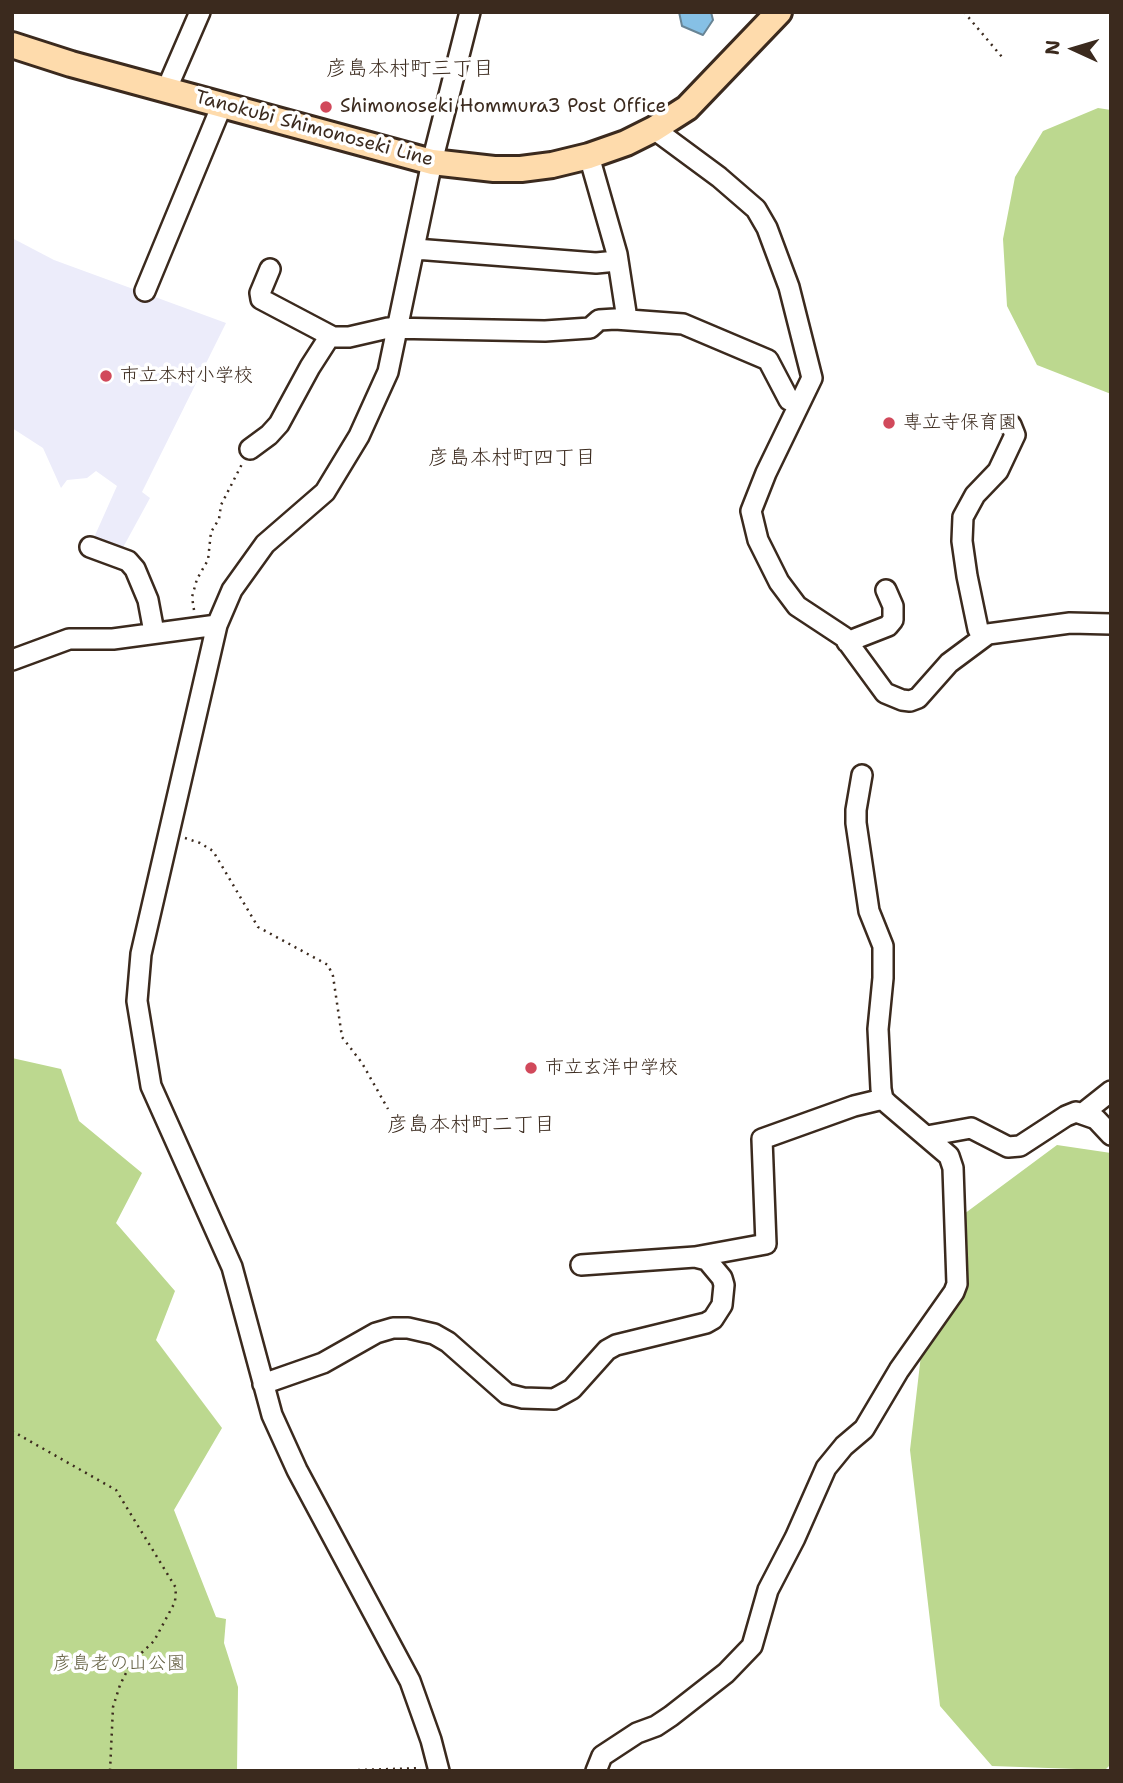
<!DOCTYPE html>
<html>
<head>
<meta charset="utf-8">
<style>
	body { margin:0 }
	#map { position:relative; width:1123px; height:1783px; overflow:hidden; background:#fff; font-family:"Shantell Sans",sans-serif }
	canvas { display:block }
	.frame { position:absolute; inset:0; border:14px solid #3b2a1e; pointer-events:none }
	.north { position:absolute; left:1039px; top:14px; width:70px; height:70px; -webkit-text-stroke:5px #fff; paint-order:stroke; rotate:274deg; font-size:19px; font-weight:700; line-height:28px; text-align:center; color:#3b2a1e }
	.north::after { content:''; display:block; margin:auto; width:24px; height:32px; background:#3b2a1e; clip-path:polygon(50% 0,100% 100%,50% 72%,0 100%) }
</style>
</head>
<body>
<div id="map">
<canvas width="1123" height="1783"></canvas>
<div class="frame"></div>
<div class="north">N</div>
</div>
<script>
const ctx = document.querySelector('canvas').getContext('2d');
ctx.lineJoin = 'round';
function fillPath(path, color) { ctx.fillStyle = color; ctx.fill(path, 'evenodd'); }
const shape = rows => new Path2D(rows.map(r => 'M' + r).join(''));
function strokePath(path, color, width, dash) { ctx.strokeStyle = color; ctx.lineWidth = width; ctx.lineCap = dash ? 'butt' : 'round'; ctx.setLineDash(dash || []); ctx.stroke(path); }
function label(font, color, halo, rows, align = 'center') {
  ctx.font = font + ' "Shantell Sans","Klee One",sans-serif'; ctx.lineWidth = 7; ctx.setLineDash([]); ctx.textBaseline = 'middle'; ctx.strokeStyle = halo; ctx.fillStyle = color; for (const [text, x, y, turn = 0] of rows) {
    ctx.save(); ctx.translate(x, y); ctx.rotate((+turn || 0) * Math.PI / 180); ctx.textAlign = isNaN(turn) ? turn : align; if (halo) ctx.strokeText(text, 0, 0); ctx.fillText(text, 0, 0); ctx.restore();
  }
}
const built = shape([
	[12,238,54,260,226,323,142,492,150,498,120,553,92,542,117,486,96,471,87,478,67,480,61,488,43,448,12,428]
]);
const green = shape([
	[1098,108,1111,110,1111,394,1037,365,1007,306,1003,239,1015,177,1043,131],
	[12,1058,61,1069,79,1121,142,1173,116,1223,175,1291,156,1340,222,1428,174,1510,216,1617,226,1619,224,1643,238,1687,237,1771,12,1771],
	[1057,1145,1111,1153,1111,1764,1105,1770,992,1766,940,1706,910,1450,921,1355,965,1290,964,1214]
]);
const water = shape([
	[679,12,711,12,713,20,703,35,682,26,679,12]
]);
const path = shape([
	[964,12,1002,57],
	[194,610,192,597,197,579,208,560,211,532,219,519,221,505,242,464],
	[185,838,200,843,213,851,258,927,328,965,333,976,342,1037,362,1063,388,1109],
	[12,1431,116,1490,176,1588,175,1602,154,1641,131,1663,120,1685,113,1707,110,1771],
	[330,1771,421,1768]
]);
const minor = shape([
	[171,79,200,12],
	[654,129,719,177,756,209,767,228,789,287,812,378,766,473,751,511,758,540,779,582,797,606,844,637,885,693,902,700,910,701,918,698,949,663,988,634,1070,623,1111,624],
	[589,156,617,254,627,319],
	[415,249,596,263,617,261],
	[270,269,260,293,261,299,333,337,349,337,388,328,545,331,590,328,599,320,615,319,683,324,768,360,789,400,799,405],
	[145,291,222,105],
	[250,449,269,435,279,424,310,367,328,339,333,337],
	[90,547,128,561,135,569,148,600,154,632],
	[982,637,978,629,967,576,962,541,963,517,975,495,998,471,1015,435,1011,425],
	[847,642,888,626,893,620,893,606,886,590],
	[12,660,69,639,113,639,217,625],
	[1082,1114,1111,1091],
	[927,1136,971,1128,1008,1147,1020,1146,1066,1116,1076,1112,1096,1119,1111,1135],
	[695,1257,766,1244,762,1139,854,1106,883,1099],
	[263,1384,323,1363,376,1333,393,1328,408,1328,434,1334,448,1342,507,1394,523,1398,554,1399,572,1389,607,1350,616,1345,706,1323,713,1319,722,1305,724,1285,722,1278,707,1260,695,1257,581,1265],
	[439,1771,431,1740,410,1681,297,1470,272,1415,232,1267,151,1086,137,1001,141,954,217,625,232,590,265,544,325,492,359,436,388,372,432,162,470,12],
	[596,1771,602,1756,637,1733,656,1726,671,1716,726,1673,752,1646,768,1590,795,1538,826,1468,844,1446,864,1429,899,1370,954,1292,957,1284,953,1168,949,1156,888,1104,883,1099,881,1089,878,1029,883,978,883,946,869,911,856,823,856,810,862,775]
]);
const major = shape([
	[12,45,71,64,432,162,494,169,521,169,552,165,589,156,626,143,654,129,687,108,779,12]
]);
const markers = [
	[326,107,7,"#d1495b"],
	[106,376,7,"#d1495b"],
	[889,423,7,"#d1495b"],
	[531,1068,7,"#d1495b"]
];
const poiNames = [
	["Shimonoseki Hommura3 Post Office",340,107],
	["市立本村小学校",120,376],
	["専立寺保育園",903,423],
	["市立玄洋中学校",545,1068]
];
const streetNames = [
	["Tanokubi Shimonoseki Line",314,129,15]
];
const parkNames = [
	["彦島老の山公園",119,1664]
];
const neighbourhoodNames = [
	["彦島本村町三丁目",410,70],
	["彦島本村町四丁目",512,459],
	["彦島本村町二丁目",471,1126]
];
fillPath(built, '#ececfa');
fillPath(green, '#bcd88f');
fillPath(water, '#86c0e5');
strokePath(water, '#688495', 2);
strokePath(minor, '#3b2a1e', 24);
strokePath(major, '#3b2a1e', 30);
strokePath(path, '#3b2a1e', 2.5, [2, 5]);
strokePath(minor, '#fff', 19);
strokePath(major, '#fedbac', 24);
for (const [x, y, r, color] of markers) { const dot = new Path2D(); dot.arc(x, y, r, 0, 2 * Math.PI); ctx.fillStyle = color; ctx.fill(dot); strokePath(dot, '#fff', 2.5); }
label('19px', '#3b2a1e', '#fff', poiNames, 'left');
label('19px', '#3b2a1e', '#fff', streetNames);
label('19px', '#625e40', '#fff', parkNames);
label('21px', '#3b2a1e', '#fff', neighbourhoodNames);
</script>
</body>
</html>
